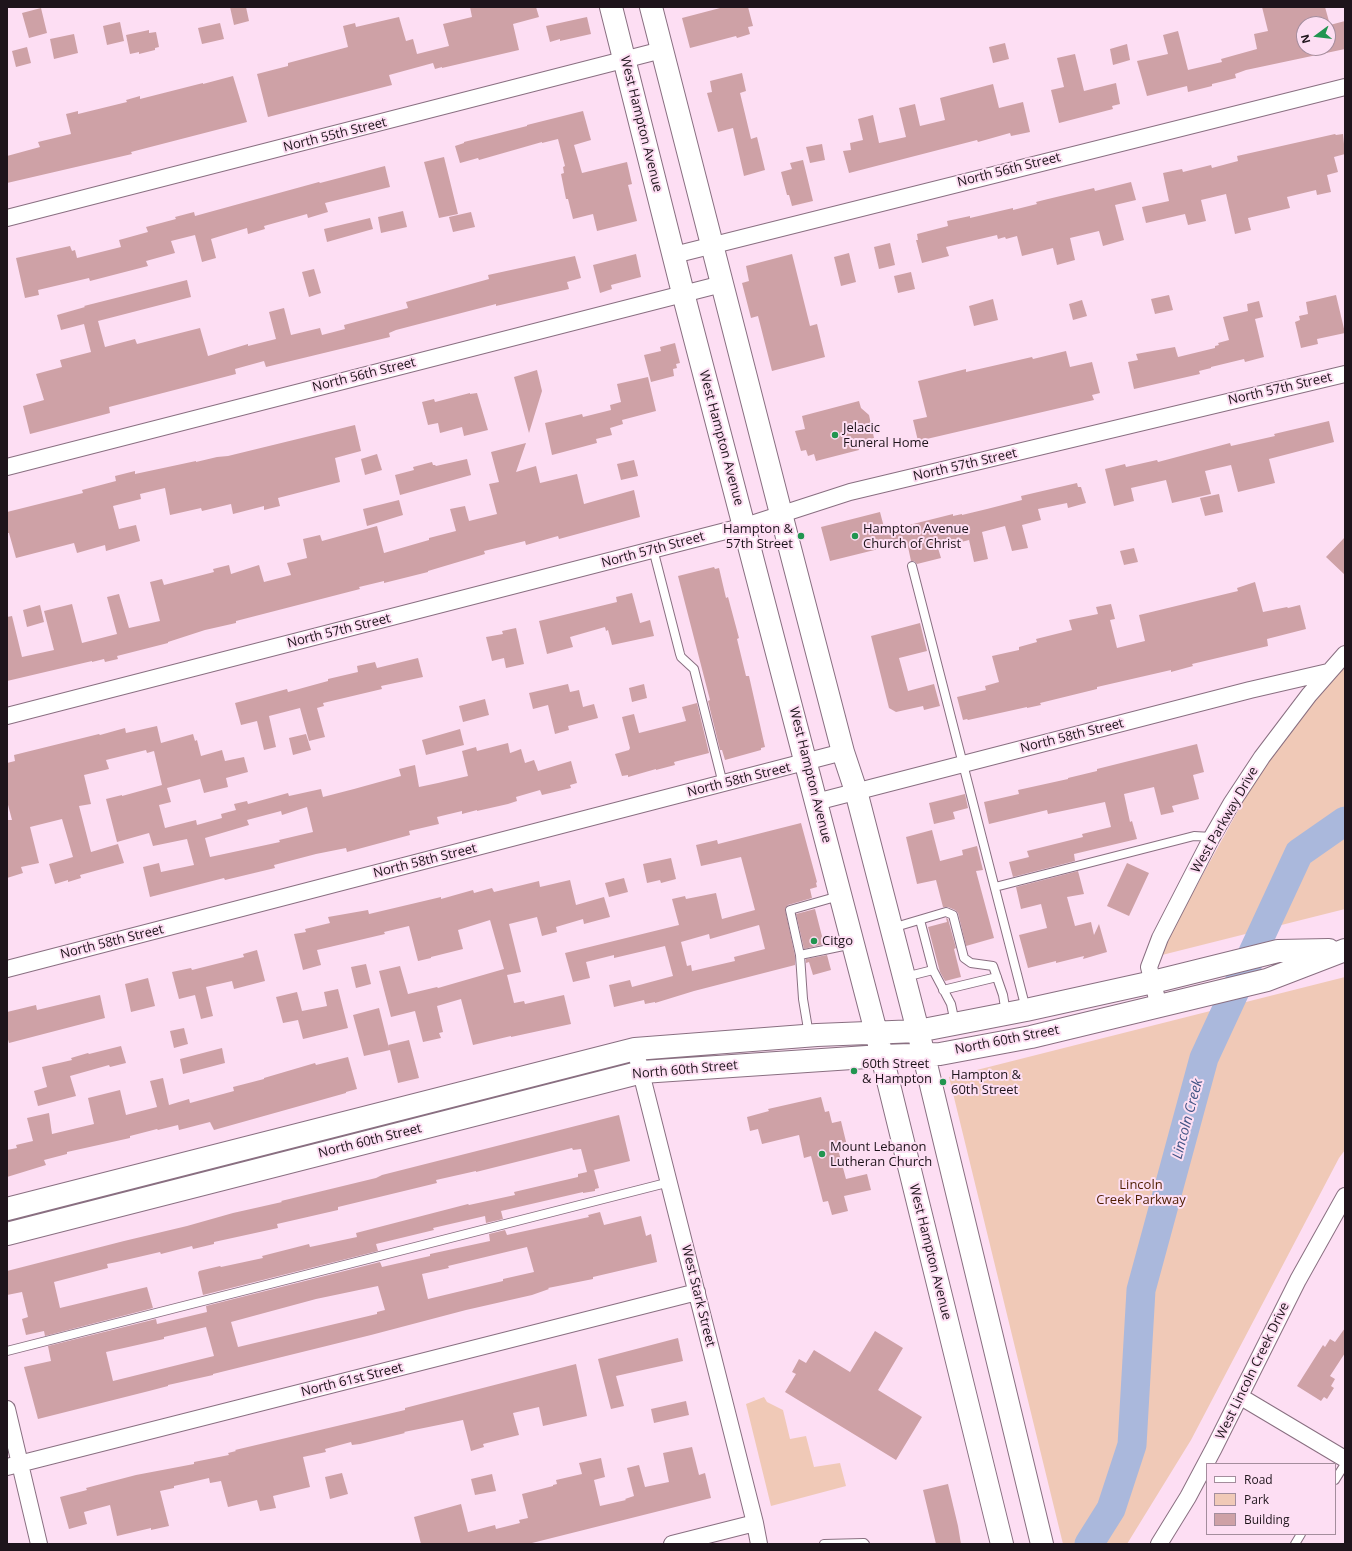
<!DOCTYPE html>
<html>
<head>
<meta charset="utf-8">
<style>
	body { margin:0 }
	#map { position:relative; width:1352px; height:1551px; overflow:hidden; background:#fddef3; font-family:"Open Sans",sans-serif }
	canvas { display:block }
	.frame { position:absolute; inset:0; border:8px solid #1e141b; pointer-events:none }
	.legend { position:absolute; left:1206px; top:1463px; width:130px; height:72px; box-sizing:border-box; background:#fddef3; border:1px solid #a48d9d; margin:0; padding:5px 7px; list-style:none; font-size:12px; color:#1e141b }
	.legend li { display:flex; align-items:center; gap:8px; height:20px }
	.legend b { width:20px; border:1px solid #a48d9d }
	.north { position:absolute; left:1296px; top:16px; width:40px; height:40px; box-sizing:border-box; background:#fddef3; border:1px solid #a48d9d; border-radius:50%; rotate:255deg; font-size:11px; font-weight:700; line-height:16px; text-align:center; color:#1e141b }
	.north::after { content:''; display:block; margin:auto; width:14px; height:18px; background:#219550; clip-path:polygon(50% 0,100% 100%,50% 72%,0 100%) }
</style>
</head>
<body>
<div id="map">
<canvas width="1352" height="1551"></canvas>
<div class="frame"></div>
<ul class="legend">
<li><b style="height:5px;background:#fff"></b>Road</li>
<li><b style="height:11px;background:#f0c9b7"></b>Park</li>
<li><b style="height:11px;background:#cea1a6"></b>Building</li>
</ul>
<div class="north">N</div>
</div>
<script>
const ctx = document.querySelector('canvas').getContext('2d');
ctx.lineJoin = 'round';
function fillPath(path, color) { ctx.fillStyle = color; ctx.fill(path, 'evenodd'); }
const shape = rows => new Path2D(rows.map(r => 'M' + r).join(''));
function strokePath(path, color, width, dash) { ctx.strokeStyle = color; ctx.lineWidth = width; ctx.lineCap = dash ? 'butt' : 'round'; ctx.setLineDash(dash || []); ctx.stroke(path); }
function label(font, color, halo, rows, align = 'center') {
  ctx.font = font + ' "Open Sans",sans-serif'; ctx.lineWidth = 4; ctx.setLineDash([]); ctx.textBaseline = 'middle'; ctx.strokeStyle = halo; ctx.fillStyle = color; for (const [text, x, y, turn = 0] of rows) {
    ctx.save(); ctx.translate(x, y); ctx.rotate((+turn || 0) * Math.PI / 180); ctx.textAlign = isNaN(turn) ? turn : align; if (halo) ctx.strokeText(text, 0, 0); ctx.fillText(text, 0, 0); ctx.restore();
  }
}
const green = shape([
	[1345,653,1345,909,1158,956,1278,738],
	[1345,977,1345,1150,1339,1158,1191,1440,1127,1544,1063,1544,949,1077],
	[764,1397,767,1402,783,1410,790,1439,806,1436,814,1467,840,1463,846,1486,771,1506,746,1404]
]);
const river = shape([
	[1089,1544,1111,1509,1132,1445,1141,1290,1204,1058,1299,853,1345,821]
]);
const building = shape([
	[230,7,246,7,249,21,234,25],
	[470,7,536,7,539,17,513,24,519,50,442,68,442,67,435,69,433,63,389,75,392,85,268,117,257,74,288,66,288,63,348,47,343,26,355,23,356,27,399,17,406,41,413,39,417,54,449,46,443,24,472,17],
	[724,7,748,7,753,26,748,27,750,34,737,38,736,36,690,48,682,18],
	[1262,7,1325,7,1330,25,1345,21,1345,49,1246,70,1235,74,1236,78,1212,84,1212,86,1188,92,1187,86,1147,96,1137,61,1168,54,1163,35,1178,31,1188,70,1222,62,1221,59,1257,49,1254,34,1268,31],
	[1304,24,1328,24,1328,48,1304,48],
	[41,8,47,33,29,38,22,13],
	[587,17,591,34,560,41,560,39,550,42,546,26],
	[120,22,124,41,107,45,103,26],
	[220,23,224,39,202,44,198,28],
	[149,30,149,33,156,32,159,47,155,48,155,50,139,54,139,52,130,54,126,35],
	[74,34,78,53,54,59,50,39],
	[1005,43,1009,59,993,63,989,47],
	[1127,44,1130,60,1113,65,1110,49],
	[27,47,31,63,16,67,12,51],
	[1075,54,1084,91,1116,83,1120,104,1112,106,1113,109,1059,123,1051,90,1064,87,1057,58],
	[742,73,746,91,740,93,751,139,757,137,765,170,744,176,733,128,718,132,707,93,712,92,710,81],
	[233,76,247,122,131,152,132,154,7,183,7,156,40,147,38,142,71,134,66,114,78,111,78,114,127,102,126,100,140,96,140,99,203,83,203,84],
	[993,84,999,108,1023,102,1030,132,1011,136,1010,133,978,142,977,140,849,173,843,151,851,150,850,143,863,140,858,119,873,115,879,143,906,137,899,108,915,104,920,126,945,120,940,98],
	[583,111,591,140,574,145,582,173,627,162,632,184,628,185,637,221,597,231,593,214,573,219,568,199,566,199,561,174,564,173,563,167,565,166,558,139,542,143,542,142,479,160,478,158,460,163,455,146,464,143,464,142,527,126,527,125],
	[1335,134,1336,135,1343,134,1345,154,1334,157,1338,172,1327,175,1331,192,1317,195,1316,190,1287,197,1290,208,1248,218,1251,230,1235,234,1226,194,1201,200,1206,221,1188,225,1185,214,1146,223,1142,207,1169,201,1163,173,1182,169,1183,172,1211,165,1212,168,1238,161,1237,156],
	[822,144,825,160,810,163,806,147],
	[444,157,458,214,439,218,424,162],
	[803,160,813,201,792,206,789,195,787,195,781,172,792,169,790,163],
	[385,166,390,187,325,203,328,212,308,218,307,214,264,226,265,229,248,234,247,228,211,239,216,258,202,262,195,235,171,241,175,253,146,261,148,266,90,281,89,278,38,290,39,295,25,298,16,258,70,246,72,251,75,250,77,258,121,247,119,240,148,232,146,227,176,219,175,217,194,212,195,216,319,182,320,183],
	[1131,182,1136,200,1115,205,1124,240,1103,246,1099,231,1070,238,1075,260,1057,265,1053,248,1022,256,1017,236,1006,239,1005,237,998,239,997,235,946,247,949,256,922,263,916,240,918,240,917,234,948,226,947,221,970,216,970,218,1013,208,1013,210,1037,204,1036,202,1048,199,1094,188,1095,191],
	[403,211,407,227,381,233,378,217],
	[471,212,475,227,453,232,449,217],
	[370,218,373,229,327,242,324,229],
	[890,243,895,265,879,269,874,247],
	[849,253,856,282,841,286,834,257],
	[636,254,641,277,611,285,612,289,600,293,593,265],
	[792,254,810,326,817,324,825,357,772,371,758,316,751,318,742,283,749,281,746,266],
	[575,256,581,278,567,282,569,289,496,306,496,304,396,330,389,333,390,337,266,367,264,361,235,369,236,374,109,407,110,413,30,434,23,406,44,400,36,374,62,367,60,360,91,352,84,324,61,330,57,315,85,307,84,306,187,280,191,297,98,321,105,347,135,339,137,344,200,328,208,356,248,344,248,346,276,339,269,312,284,308,291,335,320,328,322,335,345,329,344,325,408,308,406,302,489,279,488,275],
	[314,269,321,293,309,297,302,272],
	[911,272,915,289,898,293,894,276],
	[1169,295,1173,310,1155,314,1151,299],
	[1336,295,1345,333,1317,339,1318,344,1301,348,1295,322,1300,320,1299,316,1308,314,1306,302],
	[993,299,998,320,974,326,969,306],
	[1082,300,1087,316,1073,320,1069,304],
	[1259,301,1263,317,1255,319,1264,357,1245,362,1244,359,1211,367,1211,368,1199,371,1200,374,1134,389,1128,362,1138,360,1136,354,1175,347,1178,357,1215,348,1215,346,1219,345,1218,343,1229,340,1223,317,1248,311,1247,304],
	[675,343,680,363,676,364,677,368,673,369,674,376,651,382,644,355,661,351,660,347],
	[1066,351,1070,367,1092,362,1100,393,1092,395,1094,400,918,441,913,420,927,417,918,381,966,369,966,372,1032,357,1033,359],
	[537,370,542,391,529,433,514,377],
	[648,377,656,411,622,420,623,424,610,428,612,435,596,439,597,443,552,455,545,423,582,414,583,417,611,410,610,405,621,402,617,384],
	[470,393,470,394,477,393,488,430,464,436,462,427,440,433,438,423,428,425,422,402,434,399,435,402,443,400],
	[859,401,861,408,869,415,874,438,857,443,859,450,816,461,814,454,808,456,806,450,801,451,795,431,805,429,802,416],
	[1329,421,1334,442,1269,459,1275,483,1238,492,1231,465,1205,471,1211,494,1172,503,1166,480,1131,488,1134,501,1114,506,1105,469,1125,464,1126,467,1157,460,1158,462,1230,443,1231,446,1275,436,1274,434],
	[355,425,361,451,335,458,340,482,278,498,280,506,264,510,264,506,233,514,231,504,202,511,201,508,170,515,165,488,140,494,141,499,113,506,119,529,136,525,140,541,106,551,105,545,77,553,74,543,16,558,9,533,7,533,7,512,83,493,82,490,116,481,115,476,135,471,135,474,196,461,196,462,217,457,228,456],
	[526,443,516,472,536,466,540,483,577,474,584,504,634,490,640,517,559,539,558,536,526,545,525,541,484,551,485,554,428,571,428,572,384,583,384,581,359,587,360,589,236,621,236,623,205,630,168,642,168,643,117,656,118,659,105,662,104,659,92,662,92,661,7,681,7,617,12,616,22,657,54,650,44,611,72,604,82,643,117,634,107,597,119,594,129,628,160,621,150,582,162,579,164,585,214,572,213,569,229,565,231,574,259,565,264,582,291,575,287,563,307,558,303,539,320,535,322,541,377,526,384,553,429,540,429,538,456,531,450,509,465,506,469,521,497,514,489,484,499,482,491,452],
	[377,454,382,470,365,475,361,459],
	[467,459,471,475,400,495,395,475,414,470,413,467,432,462,433,465,435,465,436,466],
	[634,460,638,476,621,480,617,464],
	[1077,483,1078,487,1081,487,1086,503,1068,508,1067,503,1038,509,1041,520,1022,525,1028,548,1012,551,1005,526,982,532,988,559,974,562,969,540,938,548,941,558,917,564,914,561,911,561,907,542,830,561,821,527,880,512,885,531,953,514,953,516,962,514,962,515,987,509,1022,500,1021,496],
	[1219,494,1223,512,1205,516,1200,498],
	[399,500,403,515,367,526,363,509],
	[1345,537,1345,575,1326,557],
	[1134,548,1138,562,1124,565,1120,551],
	[714,567,715,569,719,568,726,598,728,597,739,638,737,639,746,676,749,676,765,747,761,748,761,750,725,760,722,750,720,750,708,701,710,700,678,576],
	[1255,582,1263,612,1287,607,1288,608,1300,605,1306,629,1267,639,1268,646,1192,664,1193,666,1171,672,1171,670,1097,687,1097,689,1040,703,1041,705,1027,708,1027,707,1000,713,968,720,967,719,963,720,957,697,986,690,985,686,999,682,992,656,1019,650,1019,647,1037,642,1036,639,1072,630,1069,620,1098,614,1096,607,1111,604,1115,619,1110,620,1117,648,1145,641,1139,615,1238,591,1237,588],
	[632,593,640,623,650,620,654,636,612,645,608,630,606,631,605,627,570,637,573,647,547,654,539,621,617,602,616,597],
	[40,605,44,622,27,627,23,610],
	[920,623,927,651,899,658,908,691,934,684,940,706,924,710,923,706,896,712,889,708,871,636],
	[516,628,524,664,506,668,504,658,492,661,486,637,503,634,502,631],
	[418,658,423,677,381,686,382,689,323,703,324,706,317,708,325,737,309,741,300,708,269,716,276,747,264,750,257,721,241,725,235,703,287,689,288,692,328,681,328,679,358,672,357,666,375,662,377,668],
	[568,684,570,692,579,690,583,707,594,704,598,718,568,726,569,730,555,734,548,705,533,709,529,693],
	[644,684,647,698,632,702,629,688],
	[485,699,489,715,463,722,459,706],
	[697,703,709,753,674,762,675,765,656,770,656,769,628,777,628,775,622,776,615,754,629,750,630,748,622,717,634,714,639,733,686,721,682,707],
	[157,726,161,743,193,734,195,741,197,740,201,756,222,750,225,761,244,757,248,772,226,778,228,787,204,793,200,779,167,788,171,802,159,805,165,828,196,820,197,825,222,818,221,814,236,810,234,804,247,801,248,804,288,793,289,796,321,789,323,797,354,789,401,776,399,769,415,765,419,787,438,783,468,776,462,751,476,747,477,751,508,743,510,753,521,749,525,763,534,760,538,771,571,761,577,783,570,785,571,788,542,795,540,790,516,797,517,801,508,804,477,811,477,810,462,814,462,811,437,817,439,824,409,831,410,835,347,852,346,848,316,854,274,865,275,868,225,880,224,878,150,897,143,867,159,863,161,872,194,865,187,839,153,846,149,833,117,842,106,799,122,795,122,796,162,785,154,751,147,753,146,750,106,760,109,769,84,775,91,804,79,806,91,852,118,844,124,863,80,875,81,878,68,882,68,880,55,884,49,864,73,857,62,819,30,827,39,863,21,867,23,873,7,878,7,820,12,820,7,801,7,763,15,761,14,755,99,734,100,735,125,728,126,733],
	[307,807,313,832,279,840,280,842,210,857,205,838,249,825,247,820,281,811,282,815],
	[460,729,464,745,426,755,422,740],
	[306,734,311,750,293,755,289,738],
	[1197,744,1204,772,1193,775,1199,799,1172,806,1174,812,1161,815,1154,787,1124,794,1130,822,1132,821,1137,839,1074,854,1075,861,1013,877,1009,862,1029,857,1027,851,1083,837,1082,834,1111,827,1105,802,1048,814,1047,810,989,824,984,802,1019,794,1018,790,1068,779,1068,778,1097,771,1097,769],
	[965,794,968,808,953,812,955,819,934,824,929,803],
	[801,823,817,882,816,883,817,887,810,889,812,898,788,905,785,909,795,956,795,965,694,991,655,1003,655,1002,645,1004,644,1000,614,1007,609,985,630,980,632,987,673,976,665,946,614,958,614,955,586,962,590,978,573,982,565,953,679,925,672,899,685,896,686,899,716,893,722,919,755,910,741,857,701,866,696,845,717,840,718,844],
	[759,925,765,949,734,957,735,961,692,971,691,965,687,966,681,942,709,934,710,939],
	[932,830,940,861,963,855,962,850,977,846,983,870,976,871,994,938,966,946,958,913,955,910,948,907,943,907,936,880,917,884,906,837],
	[671,858,676,879,661,883,660,880,647,883,643,864],
	[1127,863,1149,873,1129,916,1107,906],
	[1078,871,1084,894,1067,897,1075,926,1091,922,1094,935,1099,924,1107,952,1083,959,1084,956,1056,963,1056,961,1028,968,1019,935,1047,928,1041,904,1021,909,1016,887],
	[624,878,628,892,609,897,605,883],
	[570,880,576,905,604,897,610,917,584,924,583,919,556,927,557,932,542,936,537,917,509,924,521,972,507,975,514,1003,524,1001,525,1004,564,995,571,1024,511,1037,511,1036,473,1045,461,999,437,1006,443,1032,439,1033,441,1038,423,1042,415,1011,391,1017,379,971,400,966,408,994,437,987,438,988,504,969,490,920,458,930,463,949,431,957,431,958,418,961,409,926,384,932,385,934,317,950,321,965,303,970,294,934,306,932,305,929,330,923,328,917,368,910,369,914,441,897,441,899,473,890,474,893,492,888,494,892,539,881,540,887],
	[815,909,824,944,804,949,796,914],
	[946,918,948,919,956,948,954,949,961,977,945,981,940,972,928,927,947,922],
	[257,950,265,981,234,989,232,981,206,987,213,1016,201,1019,195,995,179,999,172,972,191,968,192,970,244,957,243,954],
	[827,955,831,970,813,975,809,962,806,963,806,959],
	[366,964,371,984,356,988,351,967],
	[148,978,155,1006,131,1012,125,984],
	[338,989,348,1028,303,1039,298,1020,283,1023,276,997,297,992,302,1011,327,1006,324,992],
	[100,995,105,1018,9,1043,7,1036,7,1012,36,1005,37,1010],
	[379,1008,389,1048,388,1045,409,1040,419,1078,398,1083,390,1050,364,1056,353,1015],
	[184,1028,188,1044,174,1048,170,1031],
	[121,1046,126,1063,110,1067,109,1065,70,1076,76,1096,38,1106,34,1091,47,1087,42,1067,72,1060,71,1058,88,1053,89,1054],
	[222,1048,225,1063,183,1074,180,1059],
	[348,1057,357,1089,346,1092,346,1093,214,1130,210,1122,179,1130,178,1125,158,1130,157,1129,130,1136,130,1138,67,1152,67,1154,44,1160,46,1165,7,1177,7,1150,17,1148,16,1145,33,1141,27,1118,49,1113,52,1134,94,1124,88,1098,120,1090,126,1115,157,1107,150,1081,163,1078,169,1105,189,1099,190,1103,234,1091,233,1087,264,1079,264,1078,315,1063,316,1065],
	[821,1097,825,1112,829,1111,832,1123,841,1121,848,1150,839,1153,846,1179,867,1174,871,1190,844,1196,848,1211,832,1215,828,1201,823,1202,811,1156,804,1158,799,1135,762,1144,758,1129,750,1131,747,1117,769,1111,768,1109],
	[619,1115,630,1161,590,1171,594,1170,599,1188,595,1189,595,1191,583,1193,583,1192,501,1211,503,1219,486,1223,485,1216,433,1228,434,1230,376,1244,378,1251,203,1295,198,1273,199,1271,220,1266,221,1267,263,1258,262,1256,309,1244,310,1247,357,1237,356,1233,468,1204,469,1205,515,1195,514,1192,578,1177,578,1174,587,1172,581,1149,573,1150,572,1148,476,1172,476,1171,436,1180,437,1183,338,1207,338,1210,277,1224,278,1228,214,1242,214,1244,193,1249,192,1246,161,1254,160,1252,117,1262,107,1264,108,1268,54,1282,60,1308,147,1287,153,1308,45,1336,44,1331,26,1335,22,1319,28,1317,22,1292,7,1295,7,1271,124,1241,187,1226,233,1213,282,1202,281,1201,376,1178,382,1175],
	[600,1212,604,1225,641,1216,646,1236,651,1234,657,1262,593,1277,593,1279,548,1288,549,1289,532,1295,466,1310,371,1335,213,1374,213,1375,168,1385,168,1386,149,1391,38,1419,24,1367,51,1361,48,1346,156,1319,157,1324,207,1312,206,1306,380,1262,382,1267,430,1256,430,1254,490,1241,489,1234,505,1230,507,1235,589,1217,588,1215],
	[527,1247,534,1272,503,1279,503,1281,428,1299,422,1274,449,1268,448,1266],
	[378,1286,385,1310,377,1312,377,1314,238,1347,231,1322,316,1299],
	[206,1327,214,1356,113,1381,106,1352,164,1339,164,1337],
	[1345,1328,1345,1353,1330,1376,1335,1379,1331,1386,1334,1388,1327,1399,1324,1397,1321,1401,1297,1386,1323,1345,1325,1347,1330,1339,1335,1342],
	[875,1331,903,1348,878,1390,922,1417,896,1460,785,1392,796,1374,792,1372,799,1359,806,1363,814,1350,850,1372],
	[678,1338,683,1361,616,1376,624,1406,611,1409,598,1359],
	[576,1364,587,1416,543,1426,539,1407,513,1413,519,1435,483,1444,484,1447,471,1451,463,1420,404,1432,405,1433,360,1444,352,1445,351,1442,325,1449,326,1452,303,1457,310,1487,273,1496,276,1508,260,1511,257,1500,228,1507,221,1481,210,1483,209,1478,174,1486,174,1488,160,1491,169,1526,151,1530,151,1528,117,1536,110,1505,84,1512,87,1524,69,1529,60,1497,87,1490,86,1488,136,1475,194,1464,194,1462,229,1455,228,1453,236,1451,235,1450,405,1410,405,1408],
	[686,1401,689,1415,654,1423,651,1409],
	[692,1447,699,1475,705,1473,711,1498,528,1544,421,1544,414,1517,461,1504,468,1532,495,1525,496,1529,520,1523,519,1520,528,1518,522,1494,553,1486,553,1485,557,1484,556,1480,582,1474,579,1463,601,1458,605,1477,594,1480,600,1506,626,1500,625,1499,634,1496,627,1468,639,1465,645,1487,669,1482,663,1453],
	[342,1473,348,1494,330,1499,325,1477],
	[492,1474,496,1491,475,1495,471,1479],
	[948,1484,958,1526,961,1544,936,1544,923,1490]
]);
const service = shape([
	[653,549,680,654,681,657,694,669,723,784],
	[912,566,1026,1009],
	[995,887,1194,836,1212,837],
	[892,928,946,912,953,915,964,958,971,963,993,966,1003,995,1006,1013],
	[800,955,853,944],
	[933,970,951,1004,955,1023],
	[905,977,933,970,920,920],
	[943,990,997,977],
	[809,1035,803,999,800,955,790,910,839,896],
	[7,1351,670,1182],
	[1335,1480,1345,1464],
	[824,1544,864,1543,865,1544],
	[1295,1544,1301,1534]
]);
const minor = shape([
	[7,218,662,50],
	[674,255,1345,87],
	[7,467,722,284],
	[7,716,745,526,850,492,1345,374],
	[816,802,1250,690,1328,672],
	[7,969,843,752],
	[1159,1007,1149,967,1160,938,1212,837,1231,804,1262,757,1309,695,1345,654],
	[635,1049,755,1523,759,1544],
	[1241,1397,1345,1459],
	[7,1409,39,1544],
	[7,1467,697,1292],
	[672,1544,755,1523],
	[1159,1544,1188,1497,1214,1448,1298,1280,1345,1196]
]);
const secondary = shape([
	[611,7,683,293,876,1032,1002,1544],
	[651,7,787,537,843,752,856,791,918,1031,1042,1544],
	[7,1209,635,1049,817,1035,918,1031,1026,1010,1153,982,1278,951,1329,950],
	[7,1234,642,1072,882,1056,940,1054,1031,1037,1267,980,1345,950]
]);
const markers = [
	[835,435,4,"#219550"],
	[801,536,4,"#219550"],
	[855,536,4,"#219550"],
	[814,941,4,"#219550"],
	[854,1071,4,"#219550"],
	[943,1082,4,"#219550"],
	[822,1154,4,"#219550"]
];
const streetNames = [
	["West Hampton Avenue",641,124,76],
	["North 55th Street",335,135,-14],
	["North 56th Street",1009,170,-14],
	["North 56th Street",364,375,-14],
	["North 57th Street",1280,389,-13],
	["West Hampton Avenue",721,438,75],
	["North 57th Street",965,465,-13],
	["North 57th Street",653,550,-15],
	["North 57th Street",339,631,-14],
	["North 58th Street",1072,736,-14],
	["West Hampton Avenue",810,775,76],
	["North 58th Street",739,780,-14],
	["West Parkway Drive",1225,820,-60],
	["North 58th Street",425,861,-14],
	["North 58th Street",112,942,-14],
	["North 60th Street",1007,1040,-11],
	["North 60th Street",685,1070,-5],
	["North 60th Street",370,1141,-14],
	["West Hampton Avenue",930,1252,76],
	["West Stark Street",698,1296,76],
	["West Lincoln Creek Drive",1253,1371,-64],
	["North 61st Street",352,1380,-14]
];
const poiNames = [
	["Jelacic",843,428],
	["Funeral Home",843,443],
	["Hampton &",793,529,"right"],
	["57th Street",793,544,"right"],
	["Hampton Avenue",863,529],
	["Church of Christ",863,544],
	["Citgo",822,941],
	["60th Street",862,1064],
	["& Hampton",862,1079],
	["Hampton &",951,1075],
	["60th Street",951,1090],
	["Mount Lebanon",830,1147],
	["Lutheran Church",830,1162]
];
const parkNames = [
	["Lincoln",1141,1185],
	["Creek Parkway",1141,1200]
];
const waterNames = [
	["Lincoln Creek",1188,1119,-75]
];
fillPath(green, '#f0c9b7');
strokePath(river, '#aab8dc', 29);
fillPath(building, '#cea1a6');
strokePath(service, '#896f81', 10);
strokePath(minor, '#896f81', 18);
strokePath(secondary, '#896f81', 24);
strokePath(service, '#fff', 8);
strokePath(minor, '#fff', 16);
strokePath(secondary, '#fff', 22);
for (const [x, y, r, color] of markers) { const dot = new Path2D(); dot.arc(x, y, r, 0, 2 * Math.PI); ctx.fillStyle = color; ctx.fill(dot); strokePath(dot, '#fddef3', 1.5); }
label('13px', '#1e141b', '#fddef3', streetNames);
label('13px', '#1e141b', '#fddef3', poiNames, 'left');
label('13px', '#4f1e00', '#fddef3', parkNames);
label('italic 14px', '#425485', '#fddef3', waterNames);
</script>
</body>
</html>
